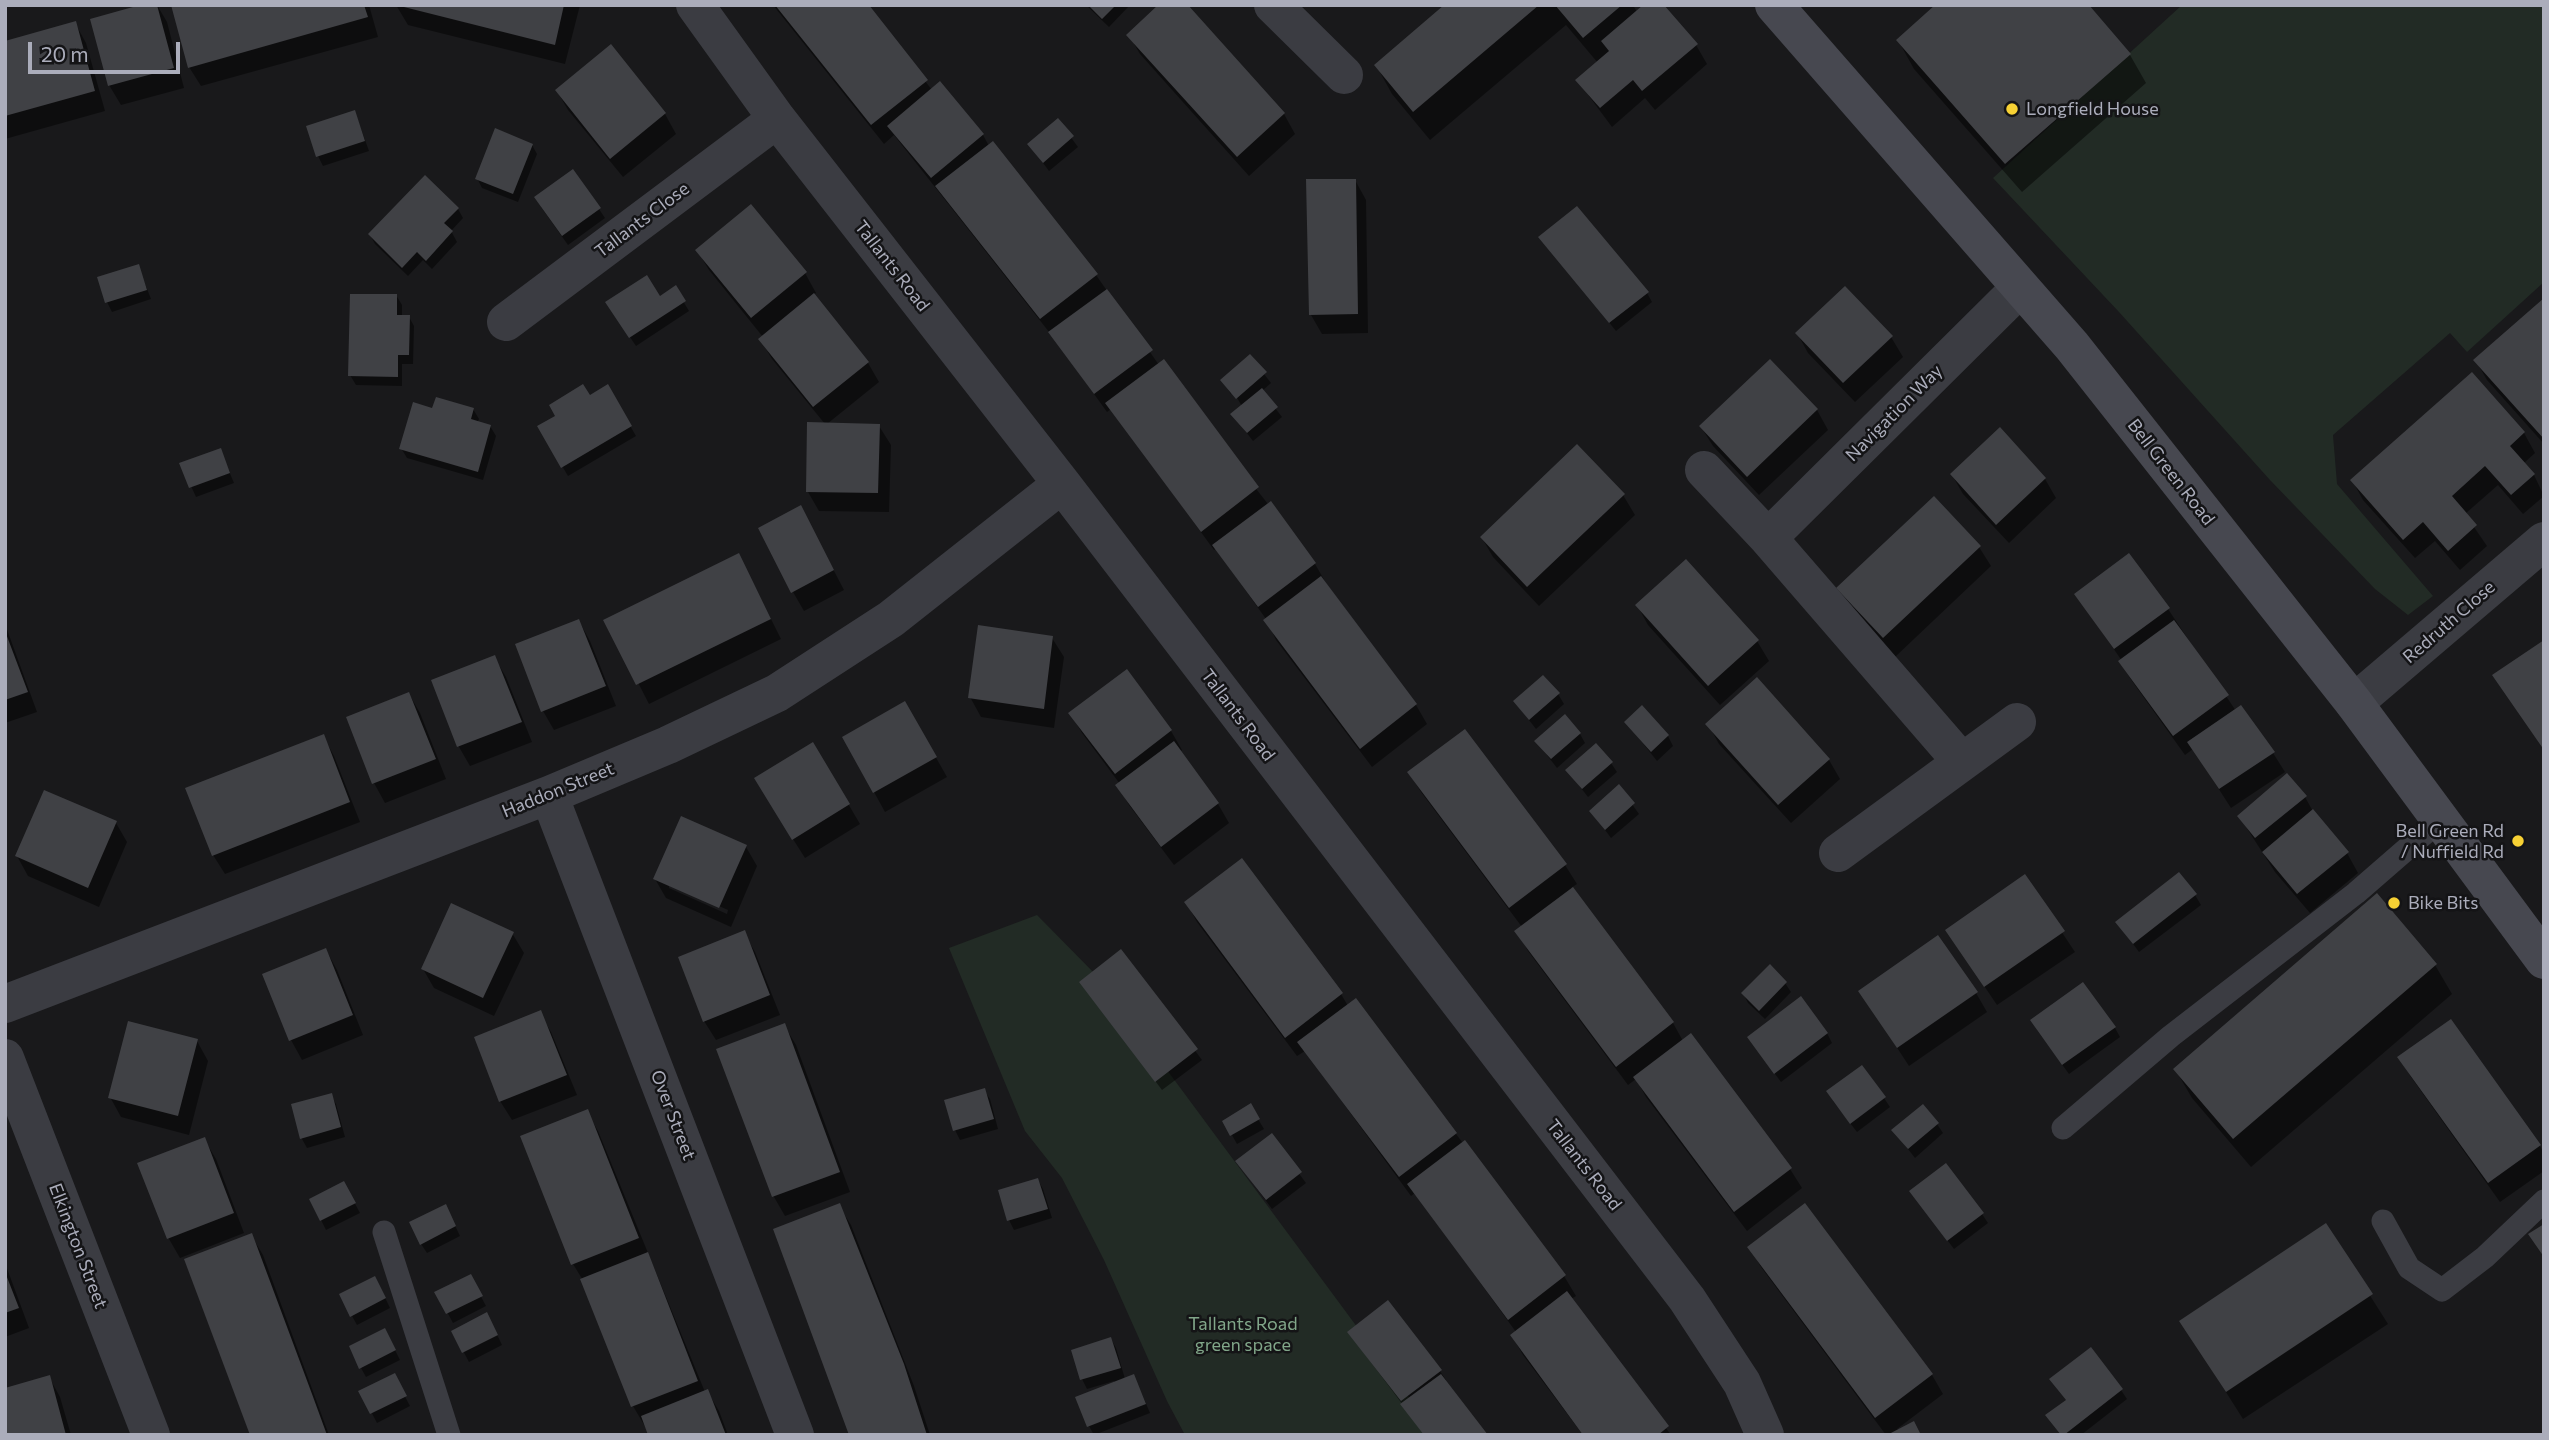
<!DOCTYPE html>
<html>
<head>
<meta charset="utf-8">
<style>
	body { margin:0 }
	#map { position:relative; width:2549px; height:1440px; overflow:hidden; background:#19191b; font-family:Commissioner,sans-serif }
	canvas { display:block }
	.frame { position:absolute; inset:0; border:7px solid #abadbb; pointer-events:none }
	.scale { position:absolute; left:28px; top:42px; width:152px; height:32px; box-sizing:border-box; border:4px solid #abadbb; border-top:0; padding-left:9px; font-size:21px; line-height:24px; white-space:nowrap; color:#abadbb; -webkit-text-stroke:5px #141416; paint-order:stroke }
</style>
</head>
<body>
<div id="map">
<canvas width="2549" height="1440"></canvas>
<div class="frame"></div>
<div class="scale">20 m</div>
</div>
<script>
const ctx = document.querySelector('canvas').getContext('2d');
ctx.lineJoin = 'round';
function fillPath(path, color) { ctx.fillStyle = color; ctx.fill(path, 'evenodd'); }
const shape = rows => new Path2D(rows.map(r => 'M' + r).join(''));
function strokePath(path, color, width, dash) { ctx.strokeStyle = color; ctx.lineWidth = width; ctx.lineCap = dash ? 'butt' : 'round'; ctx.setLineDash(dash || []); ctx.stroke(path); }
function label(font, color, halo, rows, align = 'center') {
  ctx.font = font + ' Commissioner,sans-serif'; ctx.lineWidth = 5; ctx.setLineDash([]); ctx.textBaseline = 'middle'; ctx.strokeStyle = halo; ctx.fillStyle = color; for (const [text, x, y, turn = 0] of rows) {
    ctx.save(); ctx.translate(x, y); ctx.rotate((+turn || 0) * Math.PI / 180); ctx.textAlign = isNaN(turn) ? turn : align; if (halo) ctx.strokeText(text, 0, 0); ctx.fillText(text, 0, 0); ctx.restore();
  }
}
const green = shape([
	[2182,5,2544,5,2544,282,2467,352,2450,333,2333,435,2337,484,2433,596,2408,615,2375,589,2270,480,2119,312,1993,178],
	[1037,915,1099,978,1437,1435,1185,1435,1167,1401,1104,1260,1062,1178,1025,1131,949,948]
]);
const shadow = shape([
	[157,5,167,22,184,88,121,105,109,85],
	[172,5,369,5,378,37,201,86,189,67],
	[396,5,580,5,565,64,408,25],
	[773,5,866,5,932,90,983,135,989,146,1096,275,1159,365,1315,564,1326,583,1416,705,1427,724,1372,767,1276,640,1266,619,1216,549,1214,550,1111,409,1107,412,1053,337,894,135,884,144],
	[1086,5,1130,5,1109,27],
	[1446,5,1633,5,1637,12,1696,45,1707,64,1655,110,1645,98,1612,127,1577,80,1598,63,1566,25,1430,140,1392,94,1376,65],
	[75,23,86,43,105,111,5,139,5,43],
	[1129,35,1284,114,1295,134,1249,176,1140,54],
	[1898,40,2130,55,2146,83,2022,192,1914,69],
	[557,91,665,114,676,134,623,177,568,110],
	[355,112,369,151,323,166,318,156],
	[1058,120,1078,147,1049,171,1029,144],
	[532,145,537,154,518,202,482,188,477,178],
	[1355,180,1366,200,1368,333,1322,334,1311,315],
	[541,207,599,209,605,218,568,245],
	[458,209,463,218,451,231,457,242,432,269,423,260,408,276,375,244,370,235],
	[1541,238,1647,293,1652,302,1616,331],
	[697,250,805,273,816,293,813,295,868,363,879,382,827,424,879,426,891,445,889,512,819,511,808,492,825,424,772,359,760,339,763,337,709,270],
	[138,266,151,299,112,312,107,302],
	[675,288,689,311,636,346,613,312,660,298],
	[396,295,402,305,402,317,409,317,414,326,413,364,402,364,402,386,356,385,350,375],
	[2544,300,2544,444,2487,380,2476,361],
	[1797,333,1891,337,1903,357,1855,402,1808,353],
	[1250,356,1271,383,1262,391,1282,417,1253,441,1233,415,1243,408,1233,391,1231,394,1222,381],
	[2472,375,2524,433,2535,453,2524,463,2534,475,2544,496,2523,514,2498,485,2465,514,2487,546,2460,570,2435,541,2415,558,2363,500,2352,480],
	[607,386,636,436,568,476,539,427],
	[473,409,479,419,477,423,490,426,496,436,483,480,407,458,401,448,434,410],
	[1817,410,1828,430,1759,495,1713,446,1701,427],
	[220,450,234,483,196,497,181,464],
	[1952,475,2045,479,2056,498,2009,543,1963,494],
	[1623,495,1635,515,1539,606,1493,557,1482,538],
	[811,527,844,590,804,611,793,592],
	[1979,547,1991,566,1895,657,1849,608,1838,589],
	[739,555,781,639,649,704,606,620],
	[2076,594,2168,609,2236,711,2273,753,2285,772,2231,808,2193,749,2185,755,2132,681,2120,662,2122,661],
	[1637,605,1757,641,1769,661,1720,705,1648,625],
	[579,621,590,641,616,706,554,730,543,711],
	[5,624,37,712,5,723],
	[1052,638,1064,657,1054,728,981,717,970,697],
	[494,657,506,677,532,742,470,766,459,747,433,681],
	[409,694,420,713,446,779,385,803,374,783,348,718],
	[1558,694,1564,704,1536,729,1515,702],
	[905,703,947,777,885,812,874,792],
	[1642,708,1668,736,1673,746,1657,761,1626,722],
	[1070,713,1171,731,1182,750,1180,752,1218,804,1229,823,1174,865,1129,805,1118,786,1120,784,1082,733],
	[1708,724,1829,760,1840,779,1791,823,1719,744],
	[1580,734,1585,743,1557,768,1536,741],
	[323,736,334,756,360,822,225,874,213,855],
	[813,744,860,824,805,858,767,798],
	[1611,763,1617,772,1588,797,1567,770],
	[1409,773,1565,865,1577,884,1571,888,1673,1023,1683,1041,1790,1169,1802,1188,1747,1231,1646,1097,1636,1079,1628,1085,1528,951,1517,931,1522,927,1421,792],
	[1619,786,1639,814,1611,838,1591,811],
	[2305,797,2315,815,2347,853,2358,873,2310,913,2275,872,2239,816],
	[116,823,127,842,99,907,28,876,17,856],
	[746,847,757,866,731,927,666,898,655,879],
	[669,884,728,910,727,914,669,888],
	[2025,877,2075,952,1997,1005,1947,931],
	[2195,895,2201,905,2139,952,2117,922],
	[1186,902,1341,994,1348,1006,1456,1134,1564,1276,1576,1296,1571,1299,1671,1435,1583,1435,1523,1355,1512,1336,1516,1332,1415,1193,1411,1196,1305,1051,1297,1056,1197,922],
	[512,933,524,953,494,1016,434,988,423,969],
	[744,933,755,952,780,1015,716,1040,704,1021],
	[326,950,337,970,363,1035,302,1060,291,1040,264,975],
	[1121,951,1202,1060,1162,1090,1081,982],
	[2435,965,2452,994,2251,1167,2192,1098,2175,1069],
	[1785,983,1791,992,1765,1019,1748,1003,1743,993],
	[1860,991,1976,993,1987,1012,1909,1066],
	[540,1013,551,1032,577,1095,512,1120,500,1101],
	[784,1025,796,1045,850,1192,785,1216,774,1197,719,1050],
	[2115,1028,2120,1037,2069,1074,2037,1030],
	[1827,1033,1832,1043,1781,1082,1755,1047],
	[197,1041,208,1061,189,1135,121,1117,110,1097],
	[2399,1057,2540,1146,2544,1153,2544,1171,2500,1202,2411,1077],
	[984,1090,990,1099,998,1129,960,1140,955,1130],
	[331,1095,336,1104,345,1137,307,1148,302,1139,293,1105],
	[1884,1098,1890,1107,1857,1132,1833,1101],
	[1250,1106,1264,1129,1237,1144,1224,1121],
	[587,1112,598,1131,705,1392,707,1391,719,1411,728,1435,650,1435,633,1406,584,1282,573,1264],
	[1937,1124,1943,1133,1915,1158,1894,1131],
	[1271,1136,1306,1183,1272,1209,1237,1162],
	[204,1139,216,1159,244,1233,180,1258,169,1239,139,1164],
	[1038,1180,1043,1189,1052,1218,1014,1230,1009,1220,1000,1191],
	[344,1183,360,1213,326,1230,311,1200],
	[1917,1200,1982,1214,1988,1223,1954,1249],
	[839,1206,851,1225,914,1386,930,1435,851,1435],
	[450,1215,460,1236,427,1253,421,1244],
	[2326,1226,2388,1324,2243,1419,2181,1321],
	[251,1235,263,1255,329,1435,252,1435],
	[1750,1248,1932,1375,1943,1394,1897,1429,1920,1435,1886,1435,1761,1267],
	[5,1263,29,1328,5,1337],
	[470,1276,486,1306,453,1323,437,1293],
	[380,1287,390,1308,357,1325,352,1316],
	[492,1324,502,1345,469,1362,453,1332],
	[1349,1333,1440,1371,1446,1380,1403,1405],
	[1111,1339,1116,1348,1125,1379,1138,1385,1150,1413,1094,1435,1089,1426,1115,1383,1114,1381,1087,1389,1082,1379,1073,1351],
	[390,1340,400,1360,366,1377,361,1368],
	[394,1376,410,1406,377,1423,361,1392],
	[49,1377,60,1397,71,1435,5,1435],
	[2057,1389,2121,1390,2127,1399,2081,1435,2061,1435,2067,1401]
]);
const building = shape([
	[140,5,157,5,174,68,108,86,90,19],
	[171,5,364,5,368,17,188,68],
	[396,5,564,5,555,45],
	[775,5,869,5,928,80,871,125],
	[1088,5,1116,5,1102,19],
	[1158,5,1188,5,1285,113,1237,157,1126,35],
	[1444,5,1539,5,1413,112,1374,65],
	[1555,5,1622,5,1583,38],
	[1643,5,1664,5,1698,44,1642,91,1633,80,1600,108,1575,80,1609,51,1601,41],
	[1935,5,2089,5,2131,54,2005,164,1896,40],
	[76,21,95,91,5,116,5,41],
	[611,44,666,113,610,159,555,90],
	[940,81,984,134,931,178,887,126],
	[355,110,365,141,316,157,306,126],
	[1058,118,1074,136,1043,163,1027,144],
	[495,128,533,144,513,194,475,179],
	[993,141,1098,274,1040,319,935,186],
	[573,169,601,208,562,236,534,197],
	[425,175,459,208,444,223,453,231,426,261,417,252,402,268,368,234],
	[1306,179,1356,179,1358,314,1309,315],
	[751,204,807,272,751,318,695,250],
	[1577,206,1649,292,1609,323,1538,237],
	[139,264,147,290,105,303,97,277],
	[647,275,660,296,676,285,686,301,629,338,605,302],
	[1845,286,1893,336,1843,383,1795,333],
	[1107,289,1153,350,1094,394,1048,332],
	[814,293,869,362,813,407,758,339],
	[350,294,397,294,397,315,410,315,409,355,398,355,398,377,348,376],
	[2544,298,2544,408,2542,410,2544,413,2544,439,2473,360],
	[1250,354,1267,372,1236,399,1220,380],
	[1164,359,1259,487,1201,532,1105,403],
	[1770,359,1818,409,1747,477,1699,426],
	[2472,372,2525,432,2510,446,2535,474,2511,495,2485,466,2452,496,2477,525,2448,551,2423,522,2403,540,2350,480],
	[583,384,590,395,608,384,632,426,561,468,537,426,555,416,549,405],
	[1262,388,1278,407,1247,433,1230,414],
	[436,397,474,408,471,419,491,425,478,472,399,449,413,402,432,408],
	[807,422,880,424,878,493,806,492],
	[2000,427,2046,478,1996,525,1950,474],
	[1577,444,1625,494,1527,587,1480,537],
	[221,448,230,473,189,488,179,463],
	[1934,496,1981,546,1883,638,1836,588],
	[1271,501,1316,563,1258,607,1212,545],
	[801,505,834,570,791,593,758,528],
	[739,553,771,619,636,685,603,620],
	[2129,553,2170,608,2114,649,2074,594],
	[1686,559,1759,640,1708,686,1635,605],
	[1321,576,1417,704,1360,749,1263,620],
	[579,619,606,686,541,712,515,644],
	[2174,620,2229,695,2173,736,2118,661],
	[978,625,1053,636,1044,709,968,698],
	[5,631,28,692,5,700],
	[2544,640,2544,750,2492,675],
	[495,655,522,722,457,747,431,680],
	[1127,669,1172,730,1115,774,1068,713],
	[1543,675,1560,693,1529,720,1513,701],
	[1757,677,1830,759,1778,805,1705,724],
	[409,692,436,759,372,784,346,717],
	[905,701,937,757,873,793,842,737],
	[1642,705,1669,735,1651,752,1624,722],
	[2241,705,2275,752,2219,789,2187,742],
	[1565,714,1581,733,1551,759,1534,741],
	[1465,729,1567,864,1509,908,1407,772],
	[324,734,350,802,212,856,185,788],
	[1174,741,1219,803,1161,847,1115,785],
	[813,742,850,804,792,840,754,778],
	[1596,743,1613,762,1582,789,1565,770],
	[2287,773,2307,796,2255,838,2237,816],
	[1619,784,1635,803,1605,830,1589,811],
	[44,790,117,821,88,888,15,856],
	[2313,809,2349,852,2297,894,2262,852],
	[681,816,747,845,719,908,653,879],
	[1242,858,1343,993,1285,1038,1184,902],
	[2179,872,2197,894,2133,944,2115,922],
	[2025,874,2065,931,1984,987,1945,930],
	[1573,887,1674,1022,1616,1067,1514,931],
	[2377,893,2437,964,2233,1139,2173,1069],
	[451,903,514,932,483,998,421,969],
	[745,930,770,995,703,1022,678,957],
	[1938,935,1978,992,1897,1048,1858,991],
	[326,948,353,1015,289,1041,262,974],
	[1121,949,1198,1049,1155,1082,1079,982],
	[1770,964,1787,982,1759,1011,1741,993],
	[2083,982,2116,1027,2062,1065,2030,1020],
	[1801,996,1828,1033,1774,1074,1747,1037],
	[1356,998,1457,1133,1399,1177,1297,1042],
	[541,1010,567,1075,499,1102,474,1037],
	[2451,1019,2541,1145,2488,1183,2397,1057],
	[128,1021,198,1039,178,1116,108,1098],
	[785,1023,840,1172,772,1197,716,1049],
	[1691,1033,1792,1168,1734,1212,1633,1077],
	[1862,1065,1886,1097,1850,1124,1826,1091],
	[985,1088,994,1119,953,1131,944,1100],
	[332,1093,341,1127,300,1139,291,1104],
	[1251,1103,1260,1119,1230,1136,1222,1121],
	[1923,1104,1939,1123,1908,1149,1891,1130],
	[588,1109,639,1238,571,1265,520,1136],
	[1272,1133,1302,1172,1266,1200,1235,1161],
	[205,1137,234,1213,167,1239,137,1163],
	[1465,1140,1566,1275,1508,1320,1407,1184],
	[1946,1163,1984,1213,1947,1241,1909,1191],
	[1038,1178,1048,1209,1007,1221,998,1190],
	[344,1181,356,1203,320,1221,309,1199],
	[840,1203,904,1364,927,1435,849,1435,773,1229],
	[1805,1203,1933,1374,1875,1418,1747,1247],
	[446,1204,456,1226,420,1245,409,1222],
	[2326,1223,2373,1294,2226,1392,2179,1321],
	[2544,1224,2544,1257,2528,1234],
	[252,1233,312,1394,327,1435,250,1435,184,1259],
	[648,1252,698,1381,631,1407,580,1279],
	[5,1272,19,1308,5,1313],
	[471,1274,483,1296,446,1314,434,1292],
	[375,1276,386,1298,350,1317,339,1294],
	[1567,1291,1669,1426,1658,1435,1583,1435,1510,1335],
	[1388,1300,1442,1370,1401,1401,1347,1332],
	[487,1312,498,1335,462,1353,451,1331],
	[385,1328,396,1350,359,1369,349,1346],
	[1111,1337,1121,1368,1080,1380,1071,1350],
	[2091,1347,2123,1389,2064,1435,2061,1435,2045,1415,2066,1400,2049,1379],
	[395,1373,407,1396,370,1414,358,1391],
	[1134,1374,1146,1404,1087,1427,1075,1397],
	[1441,1374,1488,1435,1424,1435,1400,1404],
	[50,1375,66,1435,5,1435,5,1388],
	[708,1389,726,1435,648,1435,641,1416],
	[1914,1421,1921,1435,1887,1435]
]);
const service = shape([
	[2063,1128,2171,1036,2356,893,2440,820],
	[2383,1221,2409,1268,2442,1290,2485,1257,2544,1201],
	[384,1232,449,1435]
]);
const minor = shape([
	[695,5,777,119,1062,484,1687,1299,1742,1383,1765,1435],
	[1273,5,1344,75],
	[506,322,777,119],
	[1704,470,1768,538,1961,761],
	[1768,538,2020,288],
	[2354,703,2544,541],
	[549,795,795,1435],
	[1838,853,2017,722],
	[5,1004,549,795,668,745,777,693,891,619,1062,484],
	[5,1058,151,1435]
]);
const secondary = shape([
	[1774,5,2072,346,2354,703,2544,960]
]);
const markers = [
	[2012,109,7,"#f7d134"],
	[2518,841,7,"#f7d134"],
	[2394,903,7,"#f7d134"]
];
const poiNames = [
	["Longfield House",2026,109],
	["Bell Green Rd",2504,831,"right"],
	["/ Nuffield Rd",2504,852,"right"],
	["Bike Bits",2408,903]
];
const streetNames = [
	["Tallants Close",642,220,-37],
	["Tallants Road",892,266,52],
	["Navigation Way",1894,413,-45],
	["Bell Green Road",2171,472,52],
	["Redruth Close",2449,622,-41],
	["Tallants Road",1238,715,53],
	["Haddon Street",558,790,-22],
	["Over Street",673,1115,69],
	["Tallants Road",1584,1165,52],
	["Elkington Street",78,1246,69]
];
const parkNames = [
	["Tallants Road",1243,1324],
	["green space",1243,1345]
];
fillPath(green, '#222b25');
fillPath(shadow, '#0007');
fillPath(building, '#404145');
strokePath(service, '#3b3c42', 23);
strokePath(minor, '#3b3c42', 38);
strokePath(secondary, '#474850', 38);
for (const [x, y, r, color] of markers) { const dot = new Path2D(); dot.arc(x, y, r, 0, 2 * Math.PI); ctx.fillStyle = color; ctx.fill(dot); strokePath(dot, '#141416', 2.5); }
label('18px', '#abadbb', '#141416', poiNames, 'left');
label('18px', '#abadbb', '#141416', streetNames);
label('18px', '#81a689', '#141416', parkNames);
</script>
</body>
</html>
